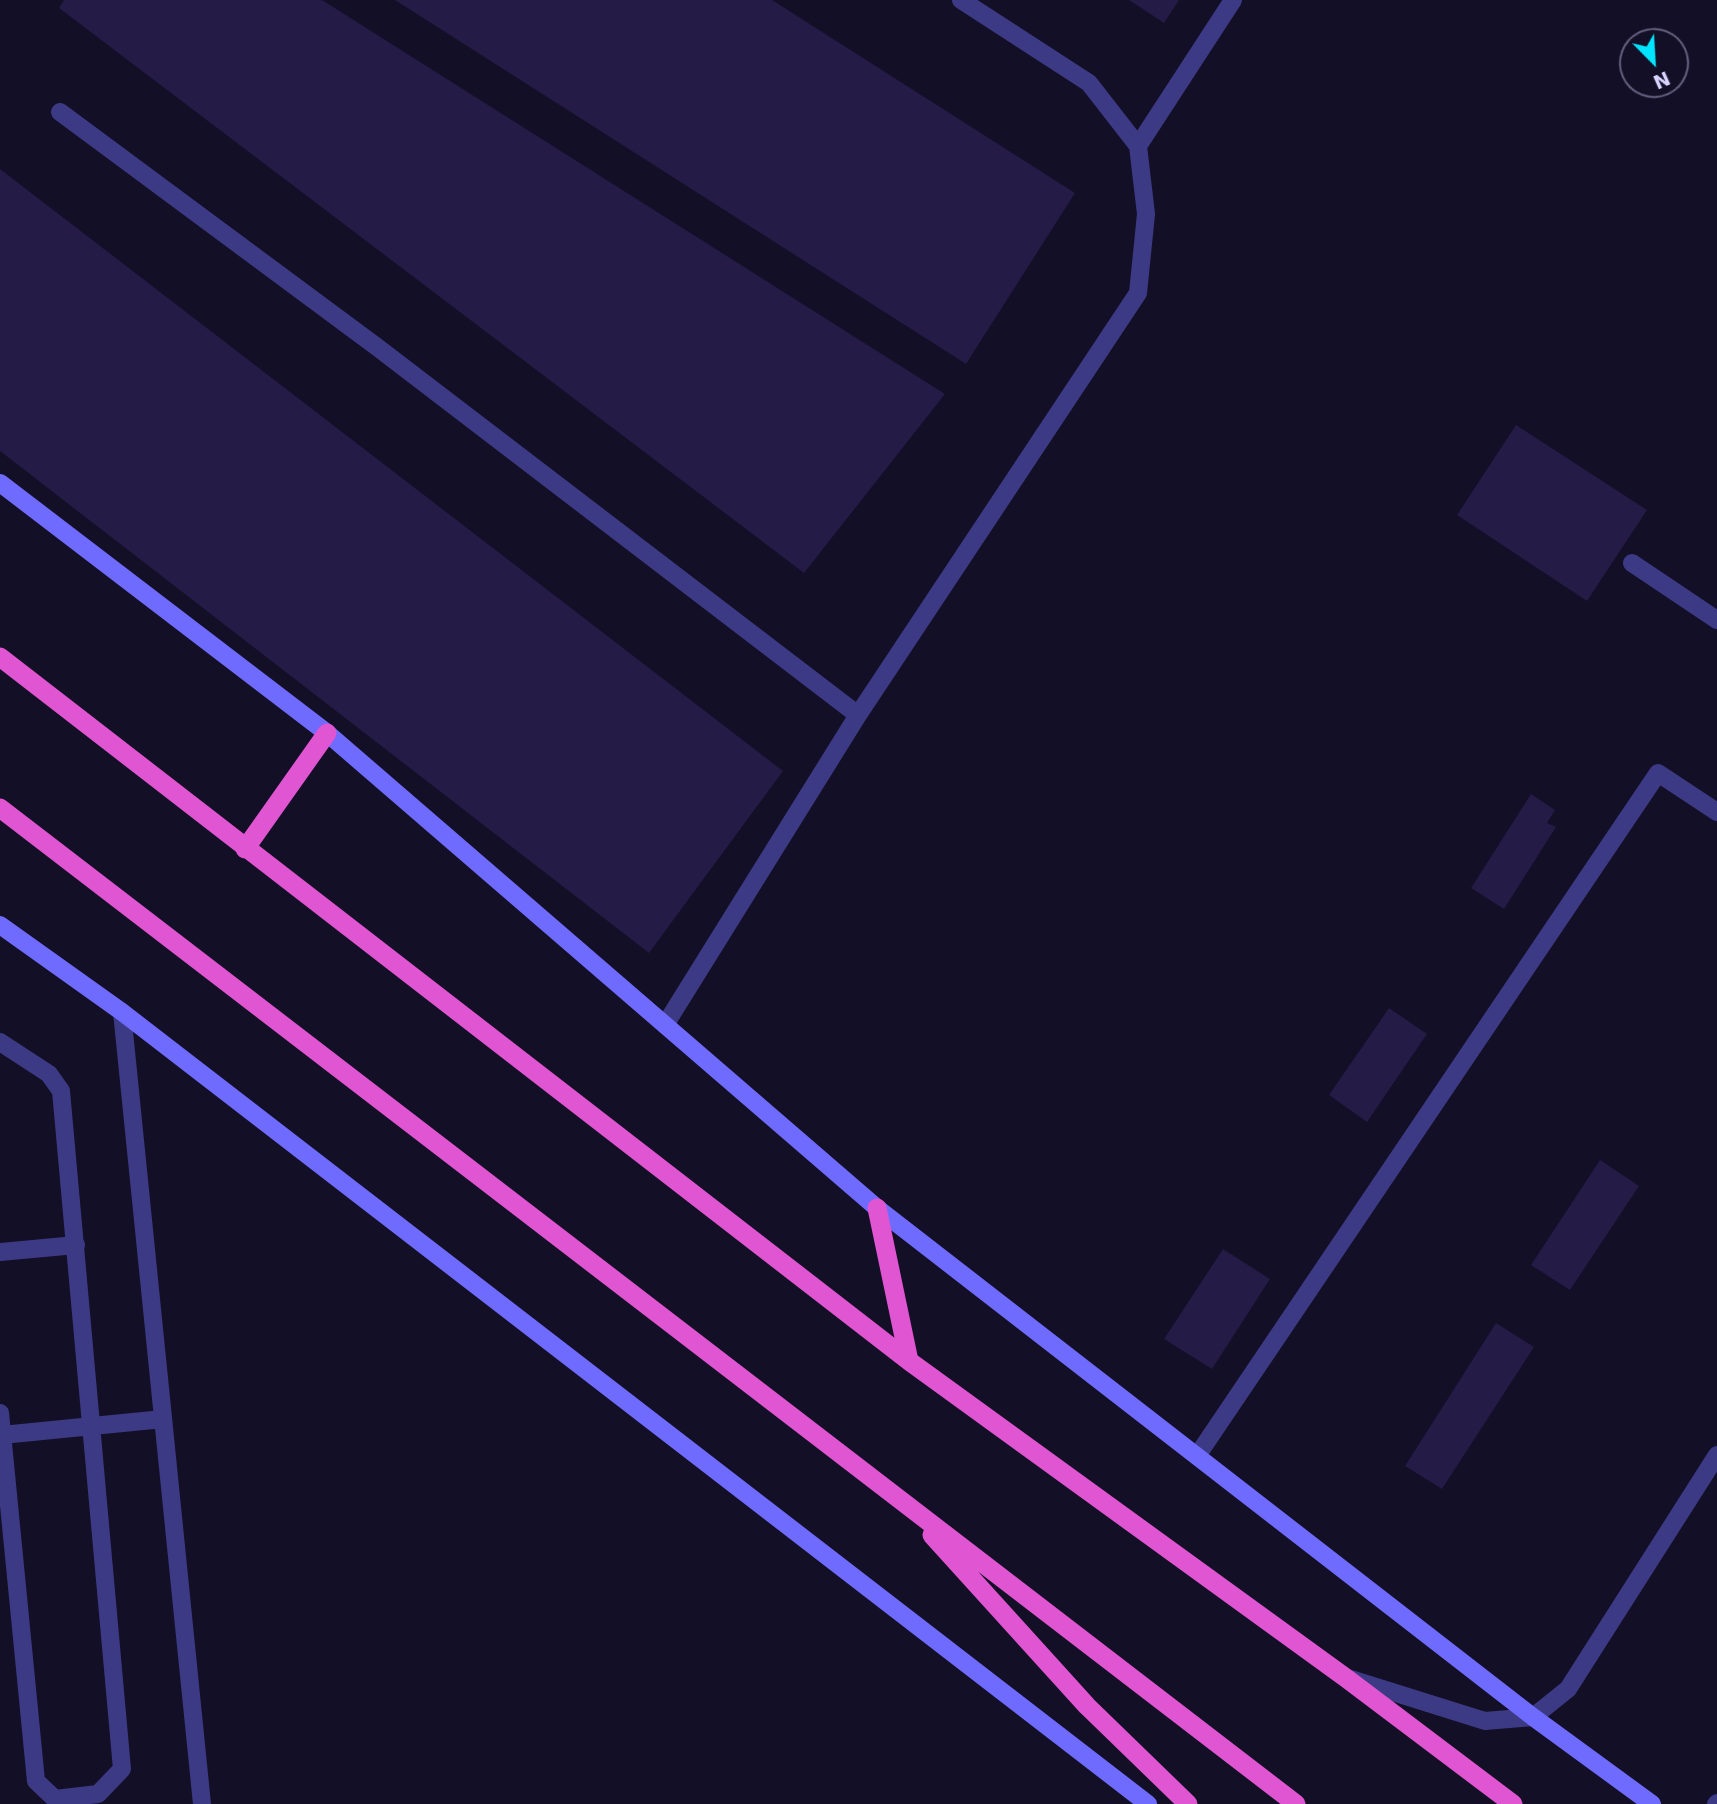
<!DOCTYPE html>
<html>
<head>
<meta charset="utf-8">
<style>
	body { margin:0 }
	#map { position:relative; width:1717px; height:1804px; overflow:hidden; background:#130f26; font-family:"DejaVu Sans",sans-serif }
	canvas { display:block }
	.north { position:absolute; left:1619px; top:28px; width:70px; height:70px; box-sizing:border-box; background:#130f26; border:2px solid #625e7d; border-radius:50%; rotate:156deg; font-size:19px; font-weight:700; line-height:28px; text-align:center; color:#d9d4ff }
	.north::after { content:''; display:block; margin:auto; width:24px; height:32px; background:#00e5ff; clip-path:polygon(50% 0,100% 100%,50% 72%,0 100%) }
</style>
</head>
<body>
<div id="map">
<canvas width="1717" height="1804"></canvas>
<div class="north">N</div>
</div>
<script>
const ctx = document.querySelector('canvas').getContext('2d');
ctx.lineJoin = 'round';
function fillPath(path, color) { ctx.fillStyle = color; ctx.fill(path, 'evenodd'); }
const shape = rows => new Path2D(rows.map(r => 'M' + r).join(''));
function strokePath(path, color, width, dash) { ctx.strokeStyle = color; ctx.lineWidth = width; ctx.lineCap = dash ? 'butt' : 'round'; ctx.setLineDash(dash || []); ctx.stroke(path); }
const building = shape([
	[64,0,322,0,945,394,804,573,59,8],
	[395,0,772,0,1075,193,966,364],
	[1129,0,1179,0,1164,23],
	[0,169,783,771,649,953,0,451],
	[1516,425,1647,510,1587,601,1457,515],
	[1531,794,1555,810,1547,823,1556,827,1504,909,1471,888],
	[1389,1008,1427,1034,1367,1122,1329,1095],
	[1600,1160,1639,1186,1570,1290,1531,1265],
	[1223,1249,1270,1279,1212,1369,1164,1339],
	[1496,1323,1534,1347,1442,1489,1405,1466]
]);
const service = shape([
	[60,112,377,347,858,715],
	[1138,146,1233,0],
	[1632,563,1717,620],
	[122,1012,202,1804],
	[665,1025,858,715,1138,293,1146,214,1138,146,1089,83,961,0],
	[0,1042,49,1074,61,1091,122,1769,98,1794,55,1799,36,1781,0,1413],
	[0,1252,76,1245],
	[2,1435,163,1419],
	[1197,1456,1658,773,1717,812]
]);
const minor = shape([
	[1351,1679,1485,1721,1533,1717,1568,1689,1717,1455],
	[1716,1804,1717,1803]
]);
const secondary = shape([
	[0,483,327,733,877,1208,1533,1717,1652,1804],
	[0,925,122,1012,1148,1804]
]);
const trunk = shape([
	[0,657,909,1361,1346,1678,1513,1804],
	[0,808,1296,1804],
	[245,849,327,733],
	[877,1208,909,1361],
	[932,1535,1087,1706,1188,1804]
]);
fillPath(building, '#241b47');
strokePath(service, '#3d3a85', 18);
strokePath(minor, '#3d3a85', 18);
strokePath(secondary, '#6f6bff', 18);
strokePath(trunk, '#e055d1', 19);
</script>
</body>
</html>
